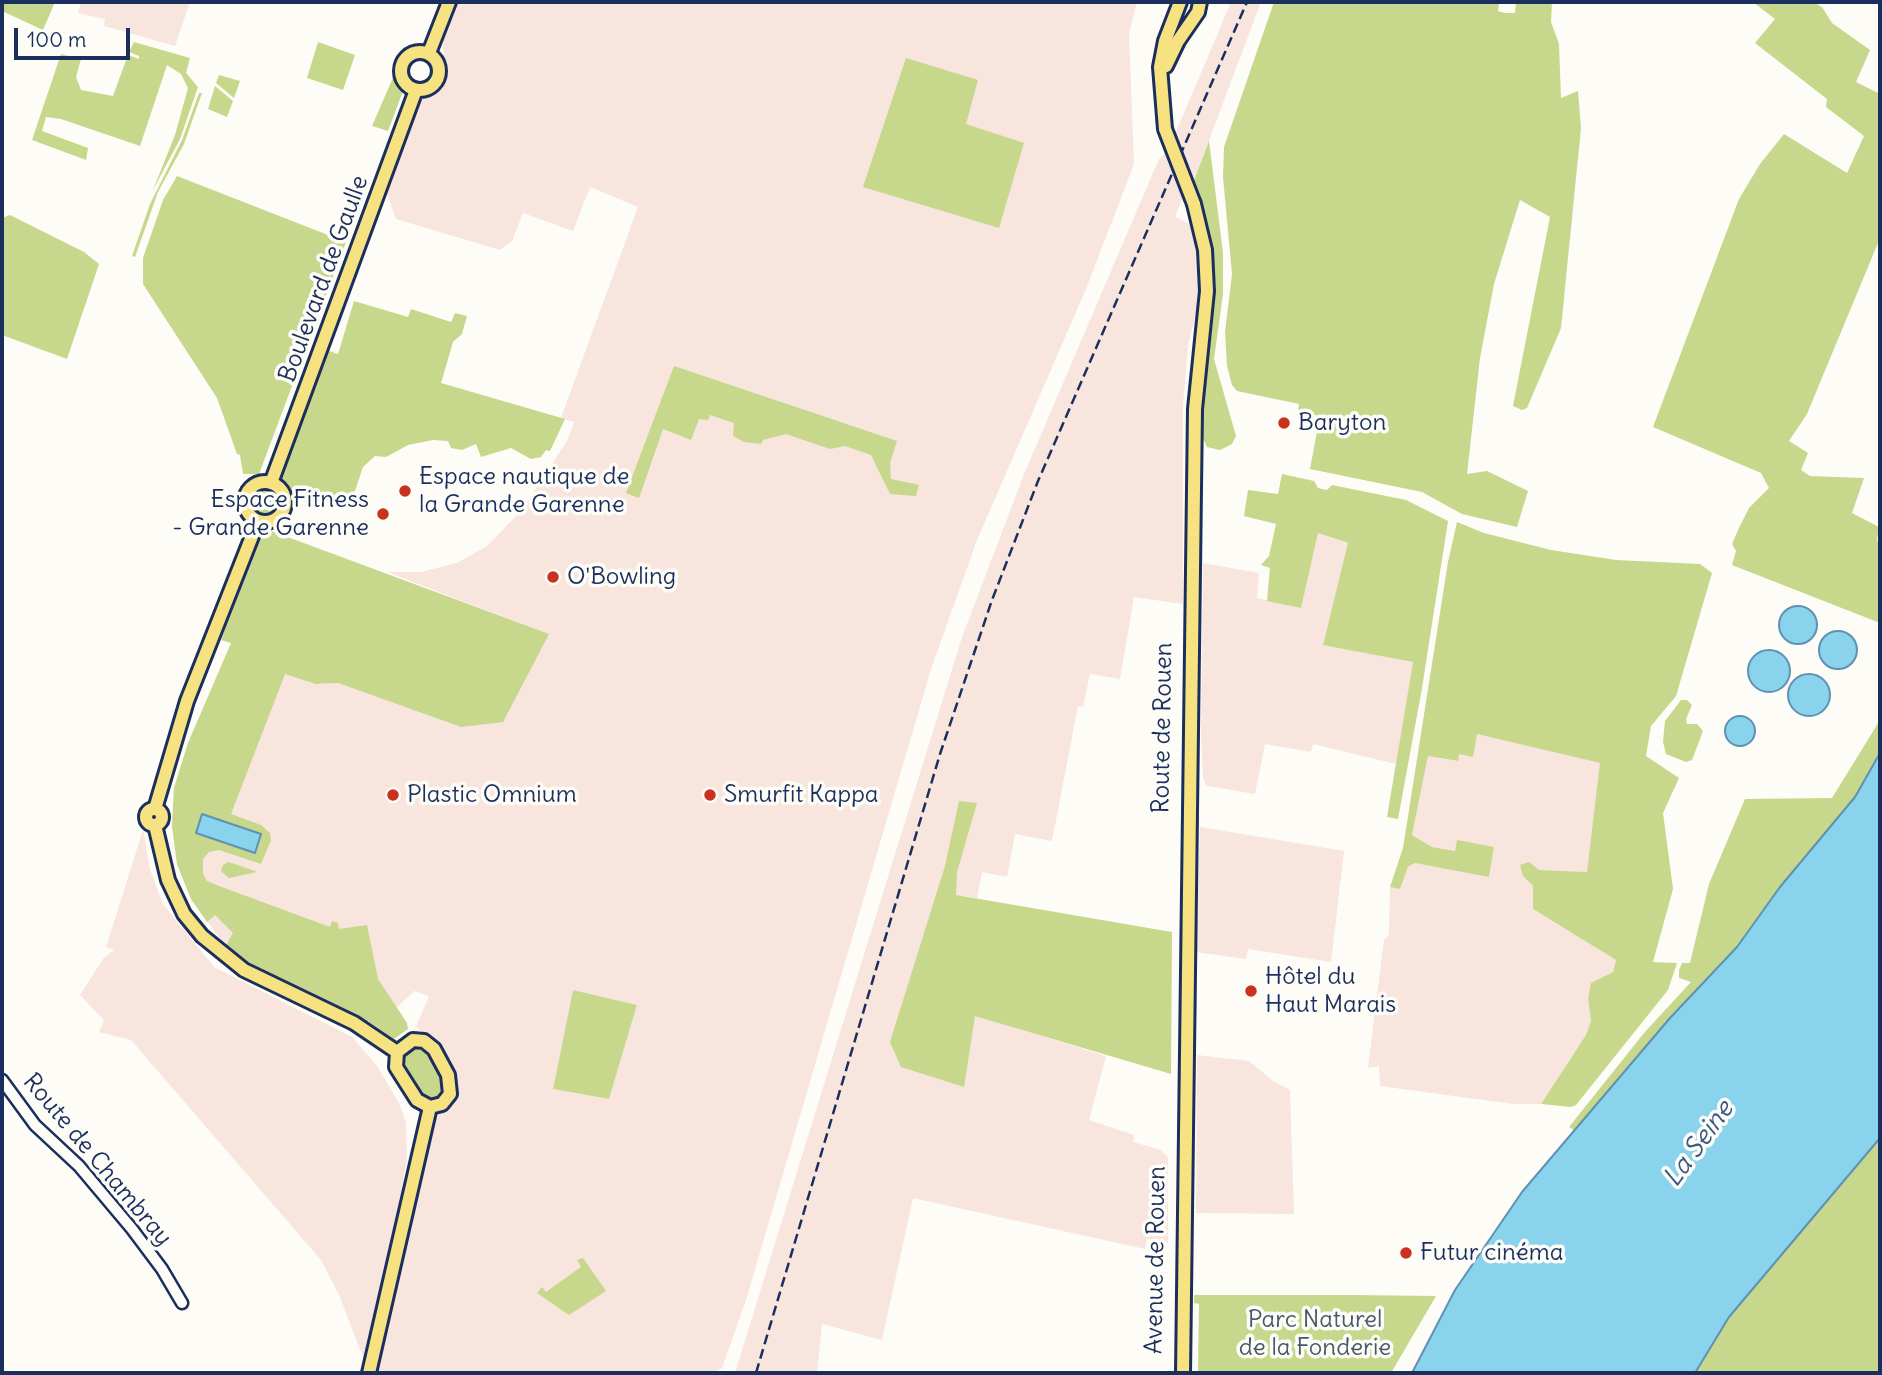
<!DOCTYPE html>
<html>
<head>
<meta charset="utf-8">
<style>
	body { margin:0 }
	#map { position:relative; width:1882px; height:1375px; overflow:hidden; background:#fdfcf7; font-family:Delius,sans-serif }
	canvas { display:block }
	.frame { position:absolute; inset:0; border:4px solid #1b2f5e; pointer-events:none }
	.scale { position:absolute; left:14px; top:28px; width:116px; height:32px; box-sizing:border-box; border:4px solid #1b2f5e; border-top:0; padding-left:9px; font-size:21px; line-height:24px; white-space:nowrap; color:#1b2f5e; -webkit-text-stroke:5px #fdfcf7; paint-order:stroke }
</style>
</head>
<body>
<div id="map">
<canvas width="1882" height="1375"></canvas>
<div class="frame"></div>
<div class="scale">100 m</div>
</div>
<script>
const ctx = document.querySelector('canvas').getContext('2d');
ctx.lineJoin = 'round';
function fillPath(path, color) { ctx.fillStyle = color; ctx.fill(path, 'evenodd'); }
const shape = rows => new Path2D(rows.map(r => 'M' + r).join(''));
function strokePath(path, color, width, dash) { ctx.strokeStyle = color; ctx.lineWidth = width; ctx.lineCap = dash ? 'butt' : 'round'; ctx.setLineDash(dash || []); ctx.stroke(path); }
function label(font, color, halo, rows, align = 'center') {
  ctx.font = font + ' Delius,sans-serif'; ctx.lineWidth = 7; ctx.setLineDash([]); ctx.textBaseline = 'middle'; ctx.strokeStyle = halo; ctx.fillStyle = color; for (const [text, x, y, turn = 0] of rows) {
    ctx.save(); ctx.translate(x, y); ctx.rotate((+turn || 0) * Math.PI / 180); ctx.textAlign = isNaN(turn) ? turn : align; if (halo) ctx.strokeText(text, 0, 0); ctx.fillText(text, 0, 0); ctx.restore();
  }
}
const built = shape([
	[81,2,190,2,175,46,104,26,105,19,78,13],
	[456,2,1137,2,1129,34,1134,164,1086,289,977,540,931,669,746,1300,722,1368,714,1373,363,1373,365,1362,339,1295,321,1260,131,1040,99,1032,104,1020,80,995,103,959,114,950,106,947,108,941,143,830,150,870,163,904,214,967,352,1037,377,1066,400,1105,406,1123,407,1160,376,1325,433,1122,457,1095,439,1046,416,1027,429,996,414,991,389,1015,248,958,221,940,191,899,177,864,172,826,174,788,188,743,232,643,316,684,338,683,461,727,548,634,387,572,421,572,457,563,487,546,522,510,567,441,574,422,561,418,638,207,590,187,573,231,523,213,512,241,500,250,396,219,386,191,420,100,438,88,447,75,442,40],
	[573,990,637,1005,609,1099,553,1089],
	[1231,2,1261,2,1193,183,1173,139],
	[1166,153,1183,197,1175,217,1195,227,1200,296,1188,345,1183,405,1183,604,1134,597,1120,679,1090,674,1083,707,1078,706,1052,841,1015,834,1007,877,982,872,977,898,956,895,974,1015,1106,1056,1089,1120,1134,1135,1133,1142,1161,1150,1168,1157,1168,1243,1147,1239,1145,1249,913,1198,882,1340,822,1324,817,1373,735,1373,962,637,1025,472,1159,159],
	[1318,533,1349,544,1323,644,1413,662,1396,764,1313,744,1311,752,1265,744,1255,794,1207,786,1203,779,1201,733,1203,563,1259,573,1257,598,1300,608],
	[1477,734,1601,763,1587,872,1539,870,1523,876,1533,886,1533,909,1616,960,1613,972,1588,999,1591,1021,1586,1035,1541,1104,1513,1104,1380,1086,1379,1066,1368,1068,1384,940,1389,935,1390,887,1400,889,1408,867,1415,863,1489,876,1494,847,1457,841,1456,851,1432,847,1412,835,1428,756,1457,761,1459,754],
	[1200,827,1344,851,1331,962,1248,949,1246,959,1196,952],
	[1197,1055,1249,1061,1273,1081,1290,1090,1294,1214,1196,1213]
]);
const green = shape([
	[2,2,55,2,43,30,2,11],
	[1274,2,1499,2,1498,11,1505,13,1515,13,1516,2,1552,2,1551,22,1559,44,1561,98,1578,91,1581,128,1561,328,1527,408,1522,410,1513,406,1550,217,1520,200,1494,284,1480,358,1467,474,1487,471,1528,491,1517,527,1462,514,1422,492,1310,469,1320,416,1298,412,1299,404,1237,391,1232,385,1227,366,1225,332,1232,274,1223,177,1224,147],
	[1753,2,1813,2,1822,7,1832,23,1870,50,1856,82,1880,94,1880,238,1807,414,1789,441,1808,453,1801,470,1810,476,1864,478,1852,513,1879,527,1877,539,1880,550,1880,623,1732,565,1736,551,1732,544,1738,530,1749,508,1769,488,1761,473,1653,427,1739,199,1760,164,1784,134,1847,173,1864,136,1826,107,1827,99,1755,43,1775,19],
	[134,42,190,58,186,73,198,87,180,139,153,190,175,135,188,88,181,74,167,65,140,146,61,119,46,117,42,131,88,148,86,160,32,140,61,54,81,59,76,77,81,90,113,96,128,55,139,59,139,56,129,52],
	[318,42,355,55,343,90,307,78],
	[906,58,978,80,966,124,1024,143,999,228,863,187],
	[395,73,403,91,388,131,372,126],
	[219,75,240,81,234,98,216,83],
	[215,86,233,101,227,117,208,109],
	[199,93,202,93,184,144,158,192,135,257,132,256,150,204,182,140],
	[1209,141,1223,253,1223,294,1214,359,1236,436,1232,444,1220,450,1207,447,1200,432,1202,377,1216,288,1209,229,1193,183],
	[177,176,346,242,259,474,243,474,240,455,237,454,217,398,143,284,143,258,163,200],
	[10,215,84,252,99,264,67,359,2,335,2,218],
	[354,301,408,317,411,309,451,322,455,313,467,316,462,334,453,342,441,383,565,419,550,451,546,450,541,457,531,459,511,448,481,457,476,444,462,450,451,448,448,441,433,440,408,445,386,457,375,456,363,467,353,497,324,508,288,496,280,474,326,350,338,354],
	[674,366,897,441,890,463,891,479,919,485,916,496,890,494,871,455,845,446,830,449,786,434,763,440,761,444,744,442,733,436,734,423,710,415,708,420,699,419,691,440,663,429,639,498,626,493],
	[1282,474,1314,481,1318,488,1327,490,1332,485,1406,500,1448,521,1422,688,1398,819,1387,817,1413,662,1323,645,1348,543,1318,533,1301,608,1267,601,1270,568,1261,565,1269,556,1276,524,1244,516,1248,490,1278,494],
	'253 501a13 13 0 1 1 26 0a13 13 0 1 1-26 0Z',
	[1457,522,1484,533,1551,550,1616,560,1700,564,1712,573,1676,696,1651,726,1646,756,1679,778,1663,813,1673,889,1653,962,1677,963,1668,990,1576,1105,1571,1107,1541,1104,1586,1035,1591,1021,1588,999,1591,983,1613,972,1616,960,1533,909,1533,886,1523,876,1520,865,1529,862,1539,870,1587,872,1600,763,1477,734,1473,757,1459,754,1458,761,1428,756,1412,835,1432,847,1455,851,1457,840,1494,847,1489,877,1415,863,1408,867,1400,889,1390,887,1403,848,1448,562],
	[266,529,549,634,503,722,461,727,338,683,316,684,285,674,231,814,261,825,270,833,271,840,261,864,219,850,209,852,203,859,203,874,207,881,219,886,330,927,332,921,338,923,339,929,367,925,378,979,407,1023,408,1029,394,1039,368,1021,365,1023,290,985,224,949,233,933,215,915,207,922,191,899,177,864,172,826,174,788,188,743,231,643,221,640,257,537,262,539],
	[1681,700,1687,700,1692,705,1686,719,1687,724,1697,724,1703,731,1692,760,1686,762,1666,754,1663,742,1665,721],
	[1880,720,1880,753,1855,797,1780,887,1737,947,1670,1018,1574,1130,1569,1127,1644,1033,1691,982,1679,978,1679,970,1682,963,1690,963,1709,884,1745,799,1832,798],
	[959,801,977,803,957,872,956,895,1172,932,1171,1074,975,1016,964,1087,901,1067,890,1042,945,866],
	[228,862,238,865,257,872,229,878,221,871,223,865],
	[573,990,637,1005,609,1099,553,1089],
	[416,1046,429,1052,437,1068,445,1089,440,1099,425,1099,401,1064,404,1052],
	[1880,1138,1880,1373,1695,1373,1729,1317],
	[583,1258,606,1291,569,1315,537,1293,542,1287,546,1292,581,1267,577,1260],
	[1194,1295,1353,1295,1436,1296,1391,1373,1198,1373,1199,1304,1194,1303]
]);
const water = shape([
	'1779 625a19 19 0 1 1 38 0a19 19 0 1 1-38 0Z',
	'1819 650a19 19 0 1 1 38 0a19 19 0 1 1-38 0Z',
	'1748 671a21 21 0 1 1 42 0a21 21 0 1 1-42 0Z',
	'1788 695a21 21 0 1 1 42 0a21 21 0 1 1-42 0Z',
	'1725 731a15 15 0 1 1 30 0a15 15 0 1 1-30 0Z',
	[1880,753,1880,1138,1729,1317,1695,1373,1412,1373,1455,1290,1522,1192,1670,1018,1737,947,1780,887,1855,797,1880,753],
	[202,814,261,834,255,853,196,833,202,814]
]);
const minor = shape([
	[2,1080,35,1125,79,1166,132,1229,162,1269,182,1303]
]);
const major = shape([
	'401 71a19 19 0 1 1 38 0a19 19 0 1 1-38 0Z',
	[429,53,449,2],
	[1166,66,1178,41,1198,12,1200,2],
	[1165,129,1160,67,1165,41,1180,2],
	'245 502a20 20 0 1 1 40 0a20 20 0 1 1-40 0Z',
	[271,483,416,90],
	[155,809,187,701,258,521],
	'146 817a8 8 0 1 1 16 0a8 8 0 1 1-16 0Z',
	[155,825,168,880,184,914,202,936,244,970,354,1023,397,1052],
	[413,1040,424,1041,434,1049,448,1075,450,1094,442,1104,430,1107,417,1100,396,1067,397,1052,413,1040],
	[369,1373,430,1107],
	[1183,1373,1195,409,1207,291,1205,250,1194,204]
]);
const rail = shape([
	[756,1373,940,754,992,600,1038,481,1247,2]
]);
const majorBridge = shape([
	[1165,129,1194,204]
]);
const markers = [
	[1284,423,7,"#c8321e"],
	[405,491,7,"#c8321e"],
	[383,514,7,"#c8321e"],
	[553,577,7,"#c8321e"],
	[393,795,7,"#c8321e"],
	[710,795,7,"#c8321e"],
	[1251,991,7,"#c8321e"],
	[1406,1253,7,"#c8321e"]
];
const streetNames = [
	["Boulevard de Gaulle",324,279,-70],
	["Route de Rouen",1163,728,-89],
	["Route de Chambray",97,1160,50],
	["Avenue de Rouen",1156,1260,-89]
];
const poiNames = [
	["Baryton",1298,423],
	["Espace nautique de",419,477],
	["la Grande Garenne",419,505],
	["Espace Fitness",369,500,"right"],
	["- Grande Garenne",369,528,"right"],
	["O'Bowling",567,577],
	["Plastic Omnium",407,795],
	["Smurfit Kappa",724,795],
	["Hôtel du",1265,977],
	["Haut Marais",1265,1005],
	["Futur cinéma",1420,1253]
];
const parkNames = [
	["Parc Naturel",1315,1320],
	["de la Fonderie",1315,1348]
];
const waterNames = [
	["La Seine",1699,1144,-54]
];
fillPath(built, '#f7e5de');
fillPath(green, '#c7d78b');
fillPath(water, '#8ad3ec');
strokePath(water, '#5e91b3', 2);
strokePath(minor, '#1b2f5e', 15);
strokePath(major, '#1b2f5e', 18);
strokePath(minor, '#fdfcf7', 10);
strokePath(major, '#f7e281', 12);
strokePath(rail, '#1b2f5e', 2.5, [10, 5]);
strokePath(majorBridge, '#1b2f5e', 18, []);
strokePath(majorBridge, '#f7e281', 12);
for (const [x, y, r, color] of markers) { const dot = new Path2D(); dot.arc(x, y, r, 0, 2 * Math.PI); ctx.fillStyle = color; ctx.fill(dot); strokePath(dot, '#fdfcf7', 2.5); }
label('24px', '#1b2f5e', '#fdfcf7', streetNames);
label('24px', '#1b2f5e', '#fdfcf7', poiNames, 'left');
label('24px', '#465969', '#fdfcf7', parkNames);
label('italic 26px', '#375882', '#fdfcf7', waterNames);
</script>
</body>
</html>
